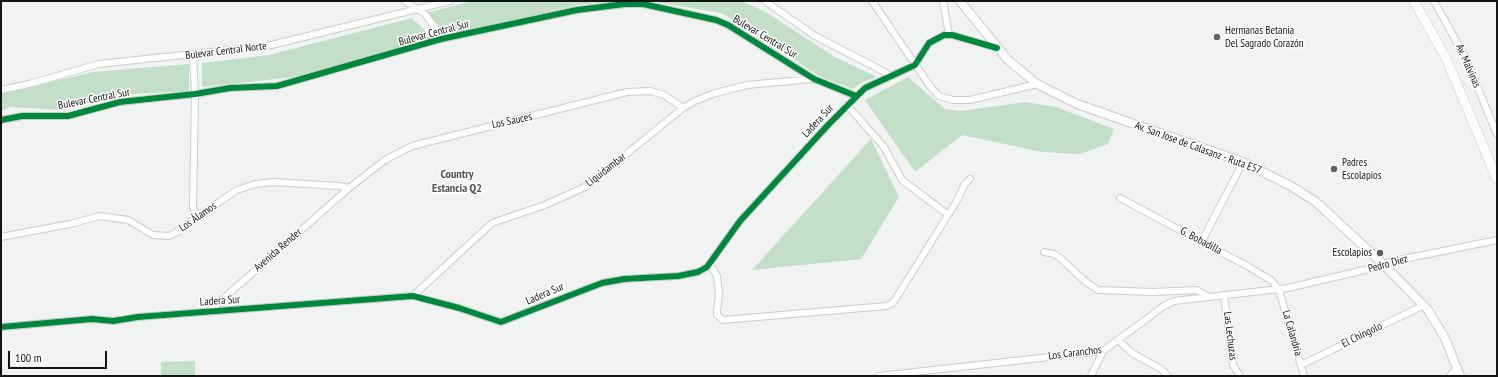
<!DOCTYPE html>
<html>
<head>
<meta charset="utf-8">
<style>
	body { margin:0 }
	#map { position:relative; width:1498px; height:377px; overflow:hidden; background:#f0f3f1; font-family:"PT Sans Narrow",sans-serif }
	canvas { display:block }
	.frame { position:absolute; inset:0; border:2px solid #131413; pointer-events:none }
	.scale { position:absolute; left:8px; top:351px; width:99px; height:18px; box-sizing:border-box; border:2px solid #131413; border-top:0; padding-left:5px; font-size:12px; line-height:14px; white-space:nowrap; color:#131413; -webkit-text-stroke:3px #fff; paint-order:stroke }
</style>
</head>
<body>
<div id="map">
<canvas width="1498" height="377"></canvas>
<div class="frame"></div>
<div class="scale">100 m</div>
</div>
<script>
const ctx = document.querySelector('canvas').getContext('2d');
ctx.lineJoin = 'round';
function fillPath(path, color) { ctx.fillStyle = color; ctx.fill(path, 'evenodd'); }
const shape = rows => new Path2D(rows.map(r => 'M' + r).join(''));
function strokePath(path, color, width, dash) { ctx.strokeStyle = color; ctx.lineWidth = width; ctx.lineCap = dash ? 'butt' : 'round'; ctx.setLineDash(dash || []); ctx.stroke(path); }
function label(font, color, halo, rows, align = 'center') {
  ctx.font = font + ' "PT Sans Narrow",sans-serif'; ctx.lineWidth = 3; ctx.setLineDash([]); ctx.textBaseline = 'middle'; ctx.strokeStyle = halo; ctx.fillStyle = color; for (const [text, x, y, turn = 0] of rows) {
    ctx.save(); ctx.translate(x, y); ctx.rotate((+turn || 0) * Math.PI / 180); ctx.textAlign = isNaN(turn) ? turn : align; if (halo) ctx.strokeText(text, 0, 0); ctx.fillText(text, 0, 0); ctx.restore();
  }
}
const green = shape([
	[473,1,616,1,578,5,449,35,426,13],
	[651,1,741,1,766,12,833,56,877,77,863,82,853,89,819,76,746,27,721,13],
	[412,18,433,38,303,76,202,87,202,63,269,55],
	[189,64,189,91,117,95,63,110,11,107,1,111,1,94,93,72],
	[908,77,945,109,962,111,1025,102,1056,107,1114,129,1108,144,1080,154,1042,152,962,135,915,172,865,100],
	[871,139,899,197,861,259,752,270],
	[195,361,195,376,161,376,161,362]
]);
const minor = shape([
	[405,1,425,14,436,29,441,39],
	[765,1,815,36,885,72,890,76],
	[872,1,930,86,939,96,953,100,970,100,1037,84],
	[943,1,949,35],
	[1434,1,1464,55,1497,134],
	[193,55,195,94,193,207,197,217],
	[1,90,29,84,99,64,267,46,450,1],
	[847,105,884,147,902,180,947,214],
	[1,120,22,116,68,116,120,102,195,94,230,88,277,86,441,39,577,10,625,4,643,4,716,20,728,25,814,79,856,96],
	[1120,198,1249,267,1272,281,1279,290,1304,376],
	[1,237,70,224,100,216,128,220,153,235,169,236,177,232,197,217,237,190,255,184,273,182,339,186,349,188],
	[1202,241,1243,162],
	[1044,252,1054,254,1060,258,1085,281,1098,290,1153,292,1197,290,1207,296],
	[710,264,717,276,719,294,717,311,717,315,723,320,886,306,893,303,958,199,964,185,970,179],
	[1224,295,1233,365,1240,376],
	[413,296,492,223,545,205,587,186,683,108,695,101,712,94,747,85,813,79],
	[208,312,349,188,385,160,412,146,627,92,650,91,664,95,683,108],
	[1,327,92,319,113,321,138,317,413,296,459,308,501,322,602,283,624,279,678,276,698,272,707,267,740,221,828,125,865,88,915,65,929,43,944,35,952,35,997,48],
	[1119,341,1132,353,1161,369,1168,376],
	[1301,365,1424,305],
	[879,376,1103,351,1164,306,1174,301,1288,288,1373,268,1389,262,1497,240],
	[1091,376,1103,351],
	[1450,376,1457,368]
]);
const tertiary = shape([
	[960,1,1008,60,1037,84,1077,104,1243,162,1291,186,1316,202,1383,264,1428,310,1445,338,1460,376]
]);
const secondary = shape([
	[1414,1,1446,58,1497,179]
]);
const cycleway = shape([
	[1,120,22,116,68,116,120,102,195,94,230,88,277,86,441,39,577,10,625,4,643,4,716,20,728,25,814,79,856,96],
	[1,327,92,319,113,321,138,317,413,296,459,308,501,322,602,283,624,279,678,276,698,272,707,267,740,221,828,125,865,88,915,65,929,43,944,35,952,35,997,48]
]);
const markers = [
	[1217,37,4,"#606261"],
	[1334,169,4,"#606261"],
	[1380,253,4,"#606261"]
];
const poiNames = [
	["Hermanas Betania",1225,31],
	["Del Sagrado Corazón",1225,44],
	["Padres",1342,163],
	["Escolapios",1342,176],
	["Escolapios",1372,253,"right"]
];
const streetNames = [
	["Bulevar Central Sur",434,33,-15],
	["Bulevar Central Sur",765,37,31],
	["Bulevar Central Norte",226,51,-7],
	["Av. Malvinas",1468,66,66],
	["Bulevar Central Sur",94,99,-11],
	["Los Sauces",512,121,-12],
	["Ladera Sur",818,121,-47],
	["Av. San Jose de Calasanz - Ruta E57",1198,148,20],
	["Liquidambar",606,170,-38],
	["Los Álamos",198,217,-35],
	["G. Bobadilla",1201,241,28],
	["Avenida Render",278,250,-41],
	["Pedro Diez",1388,264,-15],
	["Ladera Sur",545,294,-23],
	["Ladera Sur",220,301,-4],
	["La Calandria",1292,333,74],
	["El Chingolo",1362,335,-26],
	["Las Lechuzas",1230,336,83],
	["Los Caranchos",1075,353,-7]
];
const neighbourhoodNames = [
	["Country",457,175],
	["Estancia Q2",457,189]
];
fillPath(green, '#c4dfc8');
strokePath(minor, '#cbcdcb', 8);
strokePath(tertiary, '#cbcdcb', 10);
strokePath(secondary, '#cbcdcb', 10);
strokePath(minor, '#fdfdfd', 6);
strokePath(tertiary, '#fdfdfd', 8);
strokePath(secondary, '#fdfdfd', 9);
strokePath(cycleway, '#00873e', 6);
for (const [x, y, r, color] of markers) { const dot = new Path2D(); dot.arc(x, y, r, 0, 2 * Math.PI); ctx.fillStyle = color; ctx.fill(dot); strokePath(dot, '#fff', 1.5); }
label('11px', '#131413', '#fff', poiNames, 'left');
label('11px', '#131413', '#fff', streetNames);
label('bold 12px', '#4f5350', '#fff', neighbourhoodNames);
</script>
</body>
</html>
